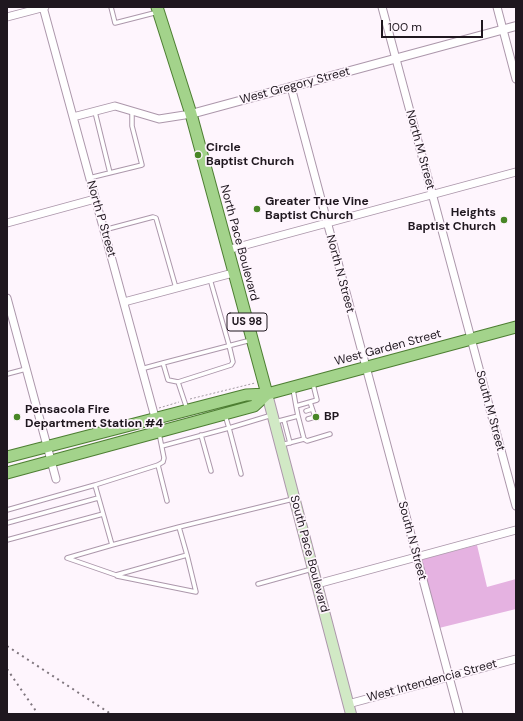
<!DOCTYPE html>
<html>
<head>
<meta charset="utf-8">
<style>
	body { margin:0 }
	#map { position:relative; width:523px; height:721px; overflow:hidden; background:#fef5fd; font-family:"DM Sans",sans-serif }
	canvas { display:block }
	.frame { position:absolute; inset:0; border:8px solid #1f171f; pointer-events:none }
	.scale { position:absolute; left:381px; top:20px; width:102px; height:18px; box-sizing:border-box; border:2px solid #1f171f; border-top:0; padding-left:5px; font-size:12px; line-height:14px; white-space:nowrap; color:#1f171f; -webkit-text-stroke:3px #fef5fd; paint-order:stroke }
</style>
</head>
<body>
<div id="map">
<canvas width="523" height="721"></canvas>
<div class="frame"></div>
<div class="scale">100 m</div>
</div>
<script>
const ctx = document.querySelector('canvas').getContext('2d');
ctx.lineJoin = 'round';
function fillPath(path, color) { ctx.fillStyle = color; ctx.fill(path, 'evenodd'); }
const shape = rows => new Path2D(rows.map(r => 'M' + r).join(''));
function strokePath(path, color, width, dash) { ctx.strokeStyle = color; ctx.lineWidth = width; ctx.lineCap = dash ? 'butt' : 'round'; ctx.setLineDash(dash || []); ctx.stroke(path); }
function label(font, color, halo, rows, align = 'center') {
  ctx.font = font + ' "DM Sans",sans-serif'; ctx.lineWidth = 3.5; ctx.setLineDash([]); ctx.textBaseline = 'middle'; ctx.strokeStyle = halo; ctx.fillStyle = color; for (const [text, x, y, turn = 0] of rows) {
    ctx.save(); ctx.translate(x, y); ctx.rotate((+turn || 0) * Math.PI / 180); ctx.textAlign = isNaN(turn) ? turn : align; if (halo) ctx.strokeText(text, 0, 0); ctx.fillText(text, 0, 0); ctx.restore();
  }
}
const green = shape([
	[477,545,487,587,516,579,516,609,439,628,420,560]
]);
const path = shape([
	[190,399,255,383],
	[159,408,179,402]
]);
const service = shape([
	[111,7,115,23,158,12],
	[95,112,110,173],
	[89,178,142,165,132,126,132,111],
	[104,230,153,217,156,218,176,288],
	[163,363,251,340],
	[141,369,163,363,168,380,178,382,231,365,233,362,229,345,210,279],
	[7,374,26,369],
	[178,382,187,409],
	[293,389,296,406,317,400,313,384],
	[306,411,312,409],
	[308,419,315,417,310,402],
	[284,420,290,443],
	[275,422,298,416,296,406],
	[201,435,211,471],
	[304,439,307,441,330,434],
	[281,445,304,439,298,416],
	[162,446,229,428,225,415],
	[158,465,167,501],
	[241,474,229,428,272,415],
	[7,510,95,485],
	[7,523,98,498],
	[179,527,293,499],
	[7,540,103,514],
	[112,545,179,527,187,555,116,575,67,558,112,545,95,485,158,465,163,462,164,458,159,433],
	[117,576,196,592,187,555],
	[258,584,312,569]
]);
const minor = shape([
	[43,7,159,432],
	[382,7,516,506],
	[497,7,516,79],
	[7,17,45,7],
	[291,87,459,714],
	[73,117,115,106,159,119,191,114],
	[7,223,95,199],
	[227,250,516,172],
	[7,298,56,479],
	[124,302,233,273],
	[317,584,516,530],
	[348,704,516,659]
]);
const tertiary = shape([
	[191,114,516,26]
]);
const secondary = shape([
	[267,394,351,714]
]);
const primary = shape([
	[157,7,191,114,267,394],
	[7,457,246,395,267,394,516,327],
	[7,473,254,406,267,394]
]);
const rail = shape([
	[7,646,111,714],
	[7,669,38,714]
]);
const markers = [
	[198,155,4,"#488626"],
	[257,209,4,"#488626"],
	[504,220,4,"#488626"],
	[17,417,4,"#488626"],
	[316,417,4,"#488626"]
];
const shields = [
	[247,322,40]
];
const shieldNames = [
	["US 98",247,322]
];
const streetNames = [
	["West Gregory Street",295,86,-15],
	["North M Street",420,150,75],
	["North P Street",101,219,74],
	["North Pace Boulevard",239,243,75],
	["North N Street",340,274,75],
	["West Garden Street",388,348,-15],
	["South M Street",490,411,75],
	["South N Street",412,541,75],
	["South Pace Boulevard",309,554,75],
	["West Intendencia Street",432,681,-15]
];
const poiNames = [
	["Circle",206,148],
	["Baptist Church",206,162],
	["Greater True Vine",265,202],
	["Baptist Church",265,216],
	["Heights",496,213,"right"],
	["Baptist Church",496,227,"right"],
	["Pensacola Fire",25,410],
	["Department Station #4",25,424],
	["BP",324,417]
];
fillPath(green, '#e5b2e1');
strokePath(service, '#ac97ab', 5.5);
strokePath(minor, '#ac97ab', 9);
strokePath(tertiary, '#ac97ab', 10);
strokePath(secondary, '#ac97ab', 12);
strokePath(primary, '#4d7e32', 13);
strokePath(path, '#a299a1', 1, [2, 2]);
strokePath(service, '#fff', 3.5);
strokePath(minor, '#fff', 7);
strokePath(tertiary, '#fff', 8);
strokePath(secondary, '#d1e9c5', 10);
strokePath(primary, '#a3d38b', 11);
strokePath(rail, '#7f767e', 2, [2, 4]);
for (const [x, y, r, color] of markers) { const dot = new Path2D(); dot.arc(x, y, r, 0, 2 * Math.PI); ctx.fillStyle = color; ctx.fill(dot); strokePath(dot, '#fef5fd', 1.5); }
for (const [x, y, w] of shields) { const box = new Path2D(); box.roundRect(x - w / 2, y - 9, w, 18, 3); ctx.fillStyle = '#fef5fd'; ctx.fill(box); strokePath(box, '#1f171f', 1); }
label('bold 11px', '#1f171f', null, shieldNames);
label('12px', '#1f171f', '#fef5fd', streetNames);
label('bold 12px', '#1f171f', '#fef5fd', poiNames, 'left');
</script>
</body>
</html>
